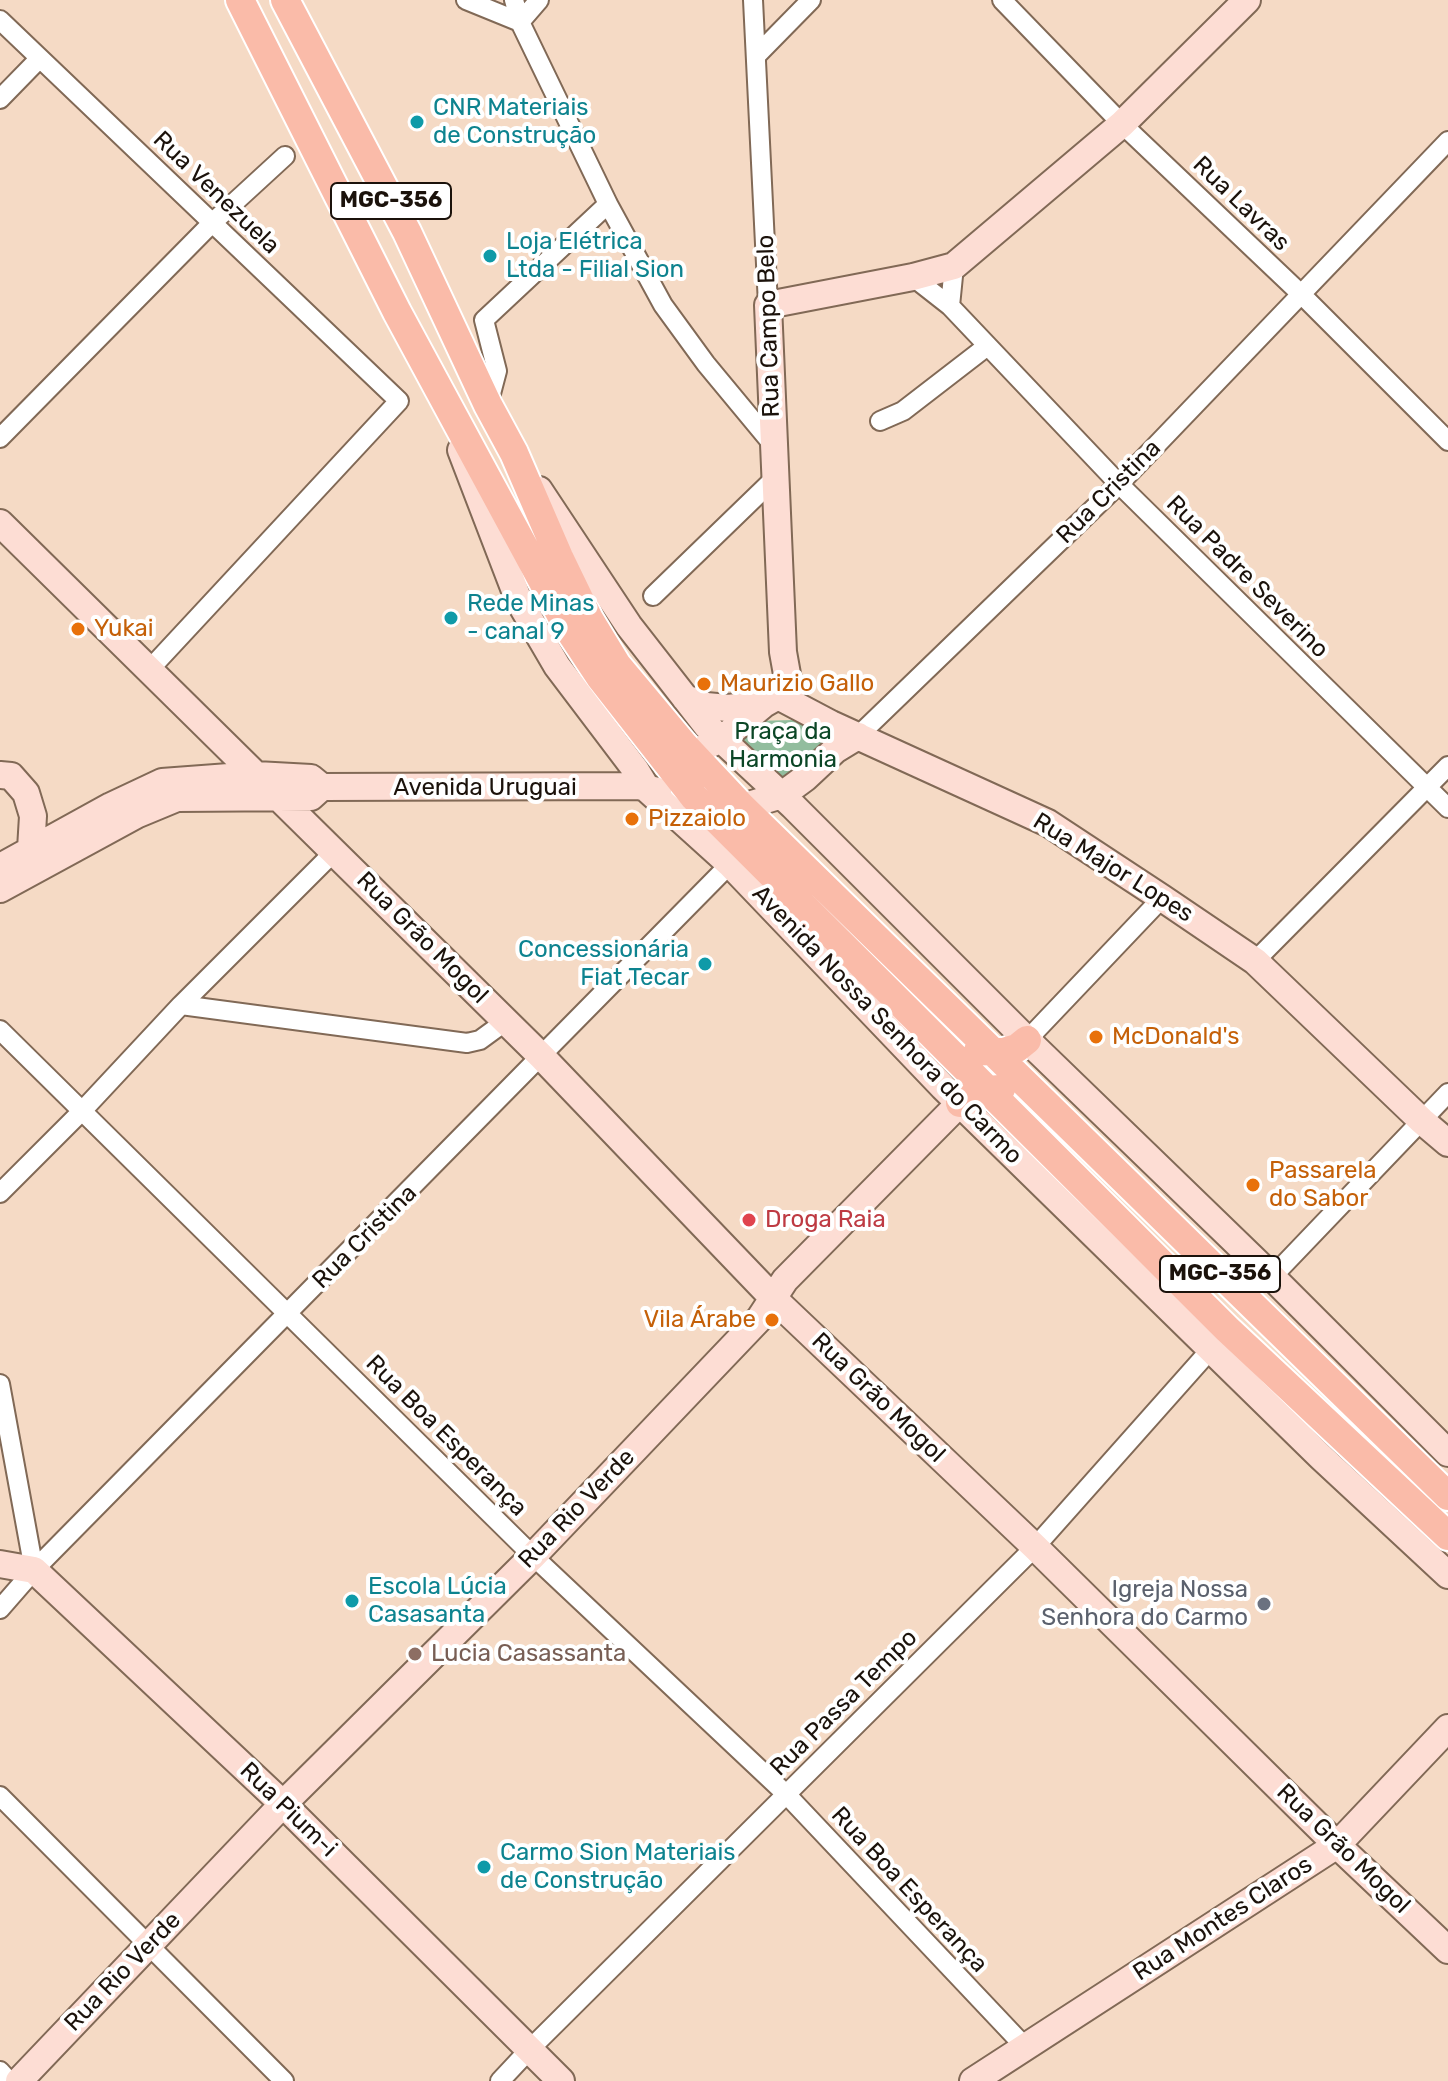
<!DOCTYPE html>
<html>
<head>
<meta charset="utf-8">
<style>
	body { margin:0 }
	canvas { display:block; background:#f5dac5 }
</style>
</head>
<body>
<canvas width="1448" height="2081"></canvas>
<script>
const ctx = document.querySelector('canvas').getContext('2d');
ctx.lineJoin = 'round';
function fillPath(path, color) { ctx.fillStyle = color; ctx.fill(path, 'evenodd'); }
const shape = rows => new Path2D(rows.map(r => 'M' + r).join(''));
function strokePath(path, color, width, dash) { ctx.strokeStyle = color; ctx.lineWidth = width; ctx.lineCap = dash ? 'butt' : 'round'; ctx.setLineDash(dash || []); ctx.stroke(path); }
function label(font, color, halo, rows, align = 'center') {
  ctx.font = font + ' Rubik,sans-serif'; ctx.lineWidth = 8; ctx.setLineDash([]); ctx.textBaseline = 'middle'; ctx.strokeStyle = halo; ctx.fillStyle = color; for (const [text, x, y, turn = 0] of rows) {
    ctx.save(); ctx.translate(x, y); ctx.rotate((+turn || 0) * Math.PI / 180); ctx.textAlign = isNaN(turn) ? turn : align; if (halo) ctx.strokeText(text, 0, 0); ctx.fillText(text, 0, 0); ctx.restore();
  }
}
const green = shape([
	[794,720,830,741,783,782,733,734,753,721]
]);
const street = shape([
	[466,0,520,22,539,0],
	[514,0,520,22,608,204,663,305,706,364,774,446],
	[753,0,768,305],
	[1002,0,1122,124,1302,295,1448,441],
	[0,20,399,401,149,670],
	[757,55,811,0],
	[0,99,39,59],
	[913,277,950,306,1119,484,1448,808],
	[950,306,954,266],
	[488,405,497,371,484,320,608,204],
	[880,421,903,411,986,347],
	[0,438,212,223,285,156],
	[653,596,775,478],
	[858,736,1119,484,1448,141],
	[1255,961,1448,766],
	[181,1005,467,1043,480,1040,506,1021],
	[0,1030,533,1556,787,1795,1026,2048],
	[1027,1040,1162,898],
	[0,1193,83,1110,181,1005,335,851],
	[1272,1277,1448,1093],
	[0,1384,34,1570],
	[0,1609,34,1570,730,864],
	[0,1796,284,2081],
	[0,2071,9,2081],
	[500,2081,529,2050,1035,1547,1211,1349]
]);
const secondary = shape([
	[461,450,519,601,557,666,635,769,647,789,730,864,943,1087,1321,1457,1448,1575],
	[539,490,629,626,707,726,793,806,1027,1040,1272,1277,1448,1453],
	[0,523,542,1057,774,1299,1035,1547,1337,1845,1448,1950],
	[778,696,831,724,1048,823,1162,898,1255,961,1422,1121,1448,1143],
	[685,698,706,706,728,708,764,704],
	[792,702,783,652,768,305,913,277,954,266,1122,124,1247,0],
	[708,745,722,739,764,704,778,696],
	[0,775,11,776,26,793,33,816,31,849],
	[724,803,742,807,782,795,805,778,835,750,858,736],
	[0,867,111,806,162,782,256,775,311,778,322,787,638,786,658,791],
	[0,889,136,815,177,798,311,797,322,787],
	[0,1564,34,1570,283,1804,561,2081],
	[19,2081,283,1804,533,1556,760,1318,785,1280,960,1103],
	[973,2081,1337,1845,1448,1728]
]);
const primary = shape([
	[240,0,397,312,569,630,600,677,694,797,1227,1329,1448,1536],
	[285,0,407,232,488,405,514,453,559,557,589,619,617,665,683,744,742,807,1448,1496],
	[978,1051,1004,1052,1017,1048,1027,1040],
	[960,1103,986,1090,1001,1089]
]);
const markers = [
	[417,122,8,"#0f9aa8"],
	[490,256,8,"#0f9aa8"],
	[451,618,8,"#0f9aa8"],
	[78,629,8,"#e8710a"],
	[704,684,8,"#e8710a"],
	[632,819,8,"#e8710a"],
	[705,964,8,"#0f9aa8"],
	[1096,1037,8,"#e8710a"],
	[1253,1185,8,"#e8710a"],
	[749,1220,8,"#e0444e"],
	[772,1320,8,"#e8710a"],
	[352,1601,8,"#0f9aa8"],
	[1264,1604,8,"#6b7280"],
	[415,1654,8,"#8d6e63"],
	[484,1867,8,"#0f9aa8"]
];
const shields = [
	[391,201,120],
	[1220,1274,120]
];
const shieldNames = [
	["MGC-356",391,201],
	["MGC-356",1220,1274]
];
const cultureNames = [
	["CNR Materiais",433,108],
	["de Construção",433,136],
	["Loja Elétrica",506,242],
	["Ltda - Filial Sion",506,270],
	["Rede Minas",467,604],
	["- canal 9",467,632],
	["Concessionária",689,950,"right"],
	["Fiat Tecar",689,978,"right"],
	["Escola Lúcia",368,1587],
	["Casasanta",368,1615],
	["Carmo Sion Materiais",500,1853],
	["de Construção",500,1881]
];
const streetNames = [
	["Rua Venezuela",216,193,44],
	["Rua Lavras",1241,204,44],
	["Rua Campo Belo",769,326,-92],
	["Rua Cristina",1109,492,-45],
	["Rua Padre Severino",1247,577,45],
	["Avenida Uruguai",485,788],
	["Rua Major Lopes",1113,868,32],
	["Rua Grão Mogol",422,938,45],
	["Avenida Nossa Senhora do Carmo",887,1025,46],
	["Rua Cristina",365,1237,-45],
	["Rua Grão Mogol",878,1398,44],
	["Rua Boa Esperança",446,1436,45],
	["Rua Rio Verde",577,1509,-46],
	["Rua Passa Tempo",844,1703,-45],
	["Rua Pium-i",288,1810,44],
	["Rua Grão Mogol",1343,1849,44],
	["Rua Boa Esperança",909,1890,47],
	["Rua Montes Claros",1223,1919,-33],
	["Rua Rio Verde",123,1972,-46]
];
const foodNames = [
	["Yukai",94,629],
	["Maurizio Gallo",720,684],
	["Pizzaiolo",648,819],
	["McDonald's",1112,1037],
	["Passarela",1269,1171],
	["do Sabor",1269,1199],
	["Vila Árabe",756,1320,"right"]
];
const parkNames = [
	["Praça da",783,732],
	["Harmonia",783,760]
];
const healthNames = [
	["Droga Raia",765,1220]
];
const worshipNames = [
	["Igreja Nossa",1248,1590],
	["Senhora do Carmo",1248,1618]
];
const educationNames = [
	["Lucia Casassanta",431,1654]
];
fillPath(green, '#92bd9e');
strokePath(street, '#816956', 22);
strokePath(secondary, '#816956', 30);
strokePath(primary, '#fff', 32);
strokePath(street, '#fff', 18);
strokePath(secondary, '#fdddd4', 26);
strokePath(primary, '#fabba9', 28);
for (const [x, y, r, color] of markers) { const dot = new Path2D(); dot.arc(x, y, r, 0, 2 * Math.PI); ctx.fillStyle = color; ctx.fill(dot); strokePath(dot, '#fff', 3); }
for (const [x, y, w] of shields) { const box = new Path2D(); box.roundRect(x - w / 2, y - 18, w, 36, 6); ctx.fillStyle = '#fff'; ctx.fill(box); strokePath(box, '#1b120b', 2); }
label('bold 22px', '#1b120b', null, shieldNames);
label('24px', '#0d838f', '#fff', cultureNames, 'left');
label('24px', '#1b120b', '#fff', streetNames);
label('24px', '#c56008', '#fff', foodNames, 'left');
label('24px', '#0b4626', '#fff', parkNames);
label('24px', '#be3a42', '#fff', healthNames, 'left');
label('24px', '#5b616d', '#fff', worshipNames, 'right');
label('24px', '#785e54', '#fff', educationNames, 'left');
</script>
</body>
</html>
